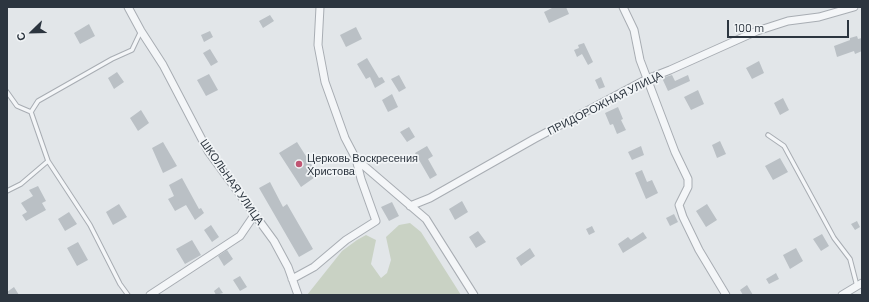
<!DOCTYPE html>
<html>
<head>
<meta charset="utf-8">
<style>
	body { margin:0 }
	#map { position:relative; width:869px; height:302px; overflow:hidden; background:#e2e6e9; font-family:Barlow,sans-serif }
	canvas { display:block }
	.frame { position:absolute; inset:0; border:8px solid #2c353f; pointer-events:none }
	.north { position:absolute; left:12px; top:12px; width:40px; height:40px; -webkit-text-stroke:3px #f1f4f6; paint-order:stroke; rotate:247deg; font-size:11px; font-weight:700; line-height:16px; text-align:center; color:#2c353f }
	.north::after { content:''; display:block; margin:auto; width:14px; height:18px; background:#2c353f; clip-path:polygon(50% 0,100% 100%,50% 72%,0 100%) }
	.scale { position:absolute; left:727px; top:20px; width:122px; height:18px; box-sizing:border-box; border:2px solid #2c353f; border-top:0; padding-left:5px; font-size:12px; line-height:14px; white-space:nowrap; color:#2c353f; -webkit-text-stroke:3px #f1f4f6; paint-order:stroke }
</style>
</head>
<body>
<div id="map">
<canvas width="869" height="302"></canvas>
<div class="frame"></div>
<div class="north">С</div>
<div class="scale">100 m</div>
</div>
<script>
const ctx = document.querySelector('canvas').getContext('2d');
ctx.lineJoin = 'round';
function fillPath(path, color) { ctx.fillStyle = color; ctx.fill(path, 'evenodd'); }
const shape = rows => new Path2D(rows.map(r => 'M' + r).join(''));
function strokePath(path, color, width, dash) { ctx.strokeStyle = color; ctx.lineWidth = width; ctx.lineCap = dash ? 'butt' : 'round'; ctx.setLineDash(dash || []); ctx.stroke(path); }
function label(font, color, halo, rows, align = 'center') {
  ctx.font = font + ' Barlow,sans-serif'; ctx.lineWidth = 3.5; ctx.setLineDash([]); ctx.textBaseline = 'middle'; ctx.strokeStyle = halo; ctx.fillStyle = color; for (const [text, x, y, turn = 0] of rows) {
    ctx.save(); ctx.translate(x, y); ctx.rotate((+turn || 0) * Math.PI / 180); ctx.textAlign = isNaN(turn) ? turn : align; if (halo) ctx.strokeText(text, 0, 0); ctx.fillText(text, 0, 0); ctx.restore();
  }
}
const green = shape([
	[410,223,421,232,461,295,307,295,342,251,357,240,366,235,376,240,371,264,381,278,387,273,391,260,386,237,399,225]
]);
const building = shape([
	[554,7,566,7,569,14,549,23,544,12],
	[270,15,274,21,263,28,259,21],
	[89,24,95,36,80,44,74,33],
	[356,27,362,39,346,47,340,35],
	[210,31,213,37,204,42,201,35],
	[857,36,858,39,862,38,862,51,855,54,854,51,837,57,834,46,850,40,850,38],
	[584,43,593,62,588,65,582,54,577,57,574,50,579,48,578,45],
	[210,49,218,62,211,66,203,53],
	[367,58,379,78,382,77,385,82,375,88,370,77,366,79,357,64],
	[759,61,764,73,752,79,746,68],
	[117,72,124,82,114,89,108,78],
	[209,74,218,90,206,96,197,80],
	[399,75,406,88,399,92,391,79],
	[672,75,675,81,688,75,690,81,668,91,662,78],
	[601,77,605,87,599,89,595,80],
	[698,90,704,104,691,110,684,97],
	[392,94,398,107,388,112,382,100],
	[783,98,789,110,780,115,774,103],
	[618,107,623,119,621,120,626,130,617,134,613,124,610,125,605,113],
	[141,110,149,123,138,131,130,118],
	[409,127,415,137,407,142,400,132],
	[720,141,726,154,717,158,712,145],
	[163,142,177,166,163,173,152,148],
	[297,142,318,175,301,187,279,153],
	[427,146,433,156,428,159,437,175,430,179,415,153],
	[641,146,644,155,632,160,628,152],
	[780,158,788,172,773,180,765,166],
	[642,170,647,182,652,180,658,193,646,199,635,173],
	[182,178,199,209,201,208,204,213,195,220,186,205,175,211,168,199,174,196,169,185],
	[270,182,283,207,287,204,313,249,299,257,259,188],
	[38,186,46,201,42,203,46,210,26,221,22,215,27,212,21,203,33,196,29,190],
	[462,201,468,212,455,220,449,209],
	[392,202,399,216,389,221,381,207],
	[119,204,127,217,113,225,106,212],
	[707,204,717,220,706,227,696,211],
	[69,212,77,224,65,231,58,219],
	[674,214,678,222,670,226,666,218],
	[857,221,860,227,855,230,851,224],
	[211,225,219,237,212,242,204,230],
	[592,226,595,232,589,235,586,229],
	[478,231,486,242,476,248,469,237],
	[643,232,647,238,623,253,618,244,628,237,631,240],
	[822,234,829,246,821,251,813,239],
	[192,240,201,255,185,264,176,249],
	[78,242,88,260,77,266,67,248],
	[530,248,535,256,521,266,516,258],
	[796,248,803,261,790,269,783,255],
	[227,250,233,259,224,266,218,256],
	[776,273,779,279,769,284,766,279],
	[240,276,247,287,240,291,233,280],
	[747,285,753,295,743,295,740,290],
	[14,287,19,295,7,295,7,292],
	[219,287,223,293,216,295,214,291]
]);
const lane = shape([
	[7,92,17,106,31,112,48,161,90,225,120,284,128,295],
	[31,112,38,101,112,59,132,50,141,31],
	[768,135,784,146,834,238,850,259,857,286],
	[7,191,21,184,48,161]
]);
const street = shape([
	[128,7,141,31,163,65,208,151,274,241,288,267,298,295],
	[320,7,318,45,325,82,345,138,356,159,426,219,474,295],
	[623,7,634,30,640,60,675,152,688,179,688,187,679,205,683,217,699,250,726,295],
	[410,206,430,198,534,139,647,79,670,70,757,31,788,21,819,17,854,7],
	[292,279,314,267,346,240,376,221,361,179,356,159],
	[150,295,240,236,255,214],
	[842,295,862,283]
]);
const markers = [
	[299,164,4,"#c05573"]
];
const streetNames = [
	["ПРИДОРОЖНАЯ УЛИЦА",605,103,-27],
	["ШКОЛЬНАЯ УЛИЦА",232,182,55]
];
const poiNames = [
	["Церковь Воскресения",307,158],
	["Христова",307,171]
];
fillPath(green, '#c9d2c4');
fillPath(building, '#bac0c5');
strokePath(lane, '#a8adb3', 5.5);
strokePath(street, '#a8adb3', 9);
strokePath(lane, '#f4f6f8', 3.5);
strokePath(street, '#f4f6f8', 7);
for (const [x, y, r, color] of markers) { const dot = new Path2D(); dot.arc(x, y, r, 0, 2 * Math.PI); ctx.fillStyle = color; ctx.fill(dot); strokePath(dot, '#f1f4f6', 1.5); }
label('11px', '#2c353f', '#f1f4f6', streetNames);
label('11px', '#2c353f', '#f1f4f6', poiNames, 'left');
</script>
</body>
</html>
